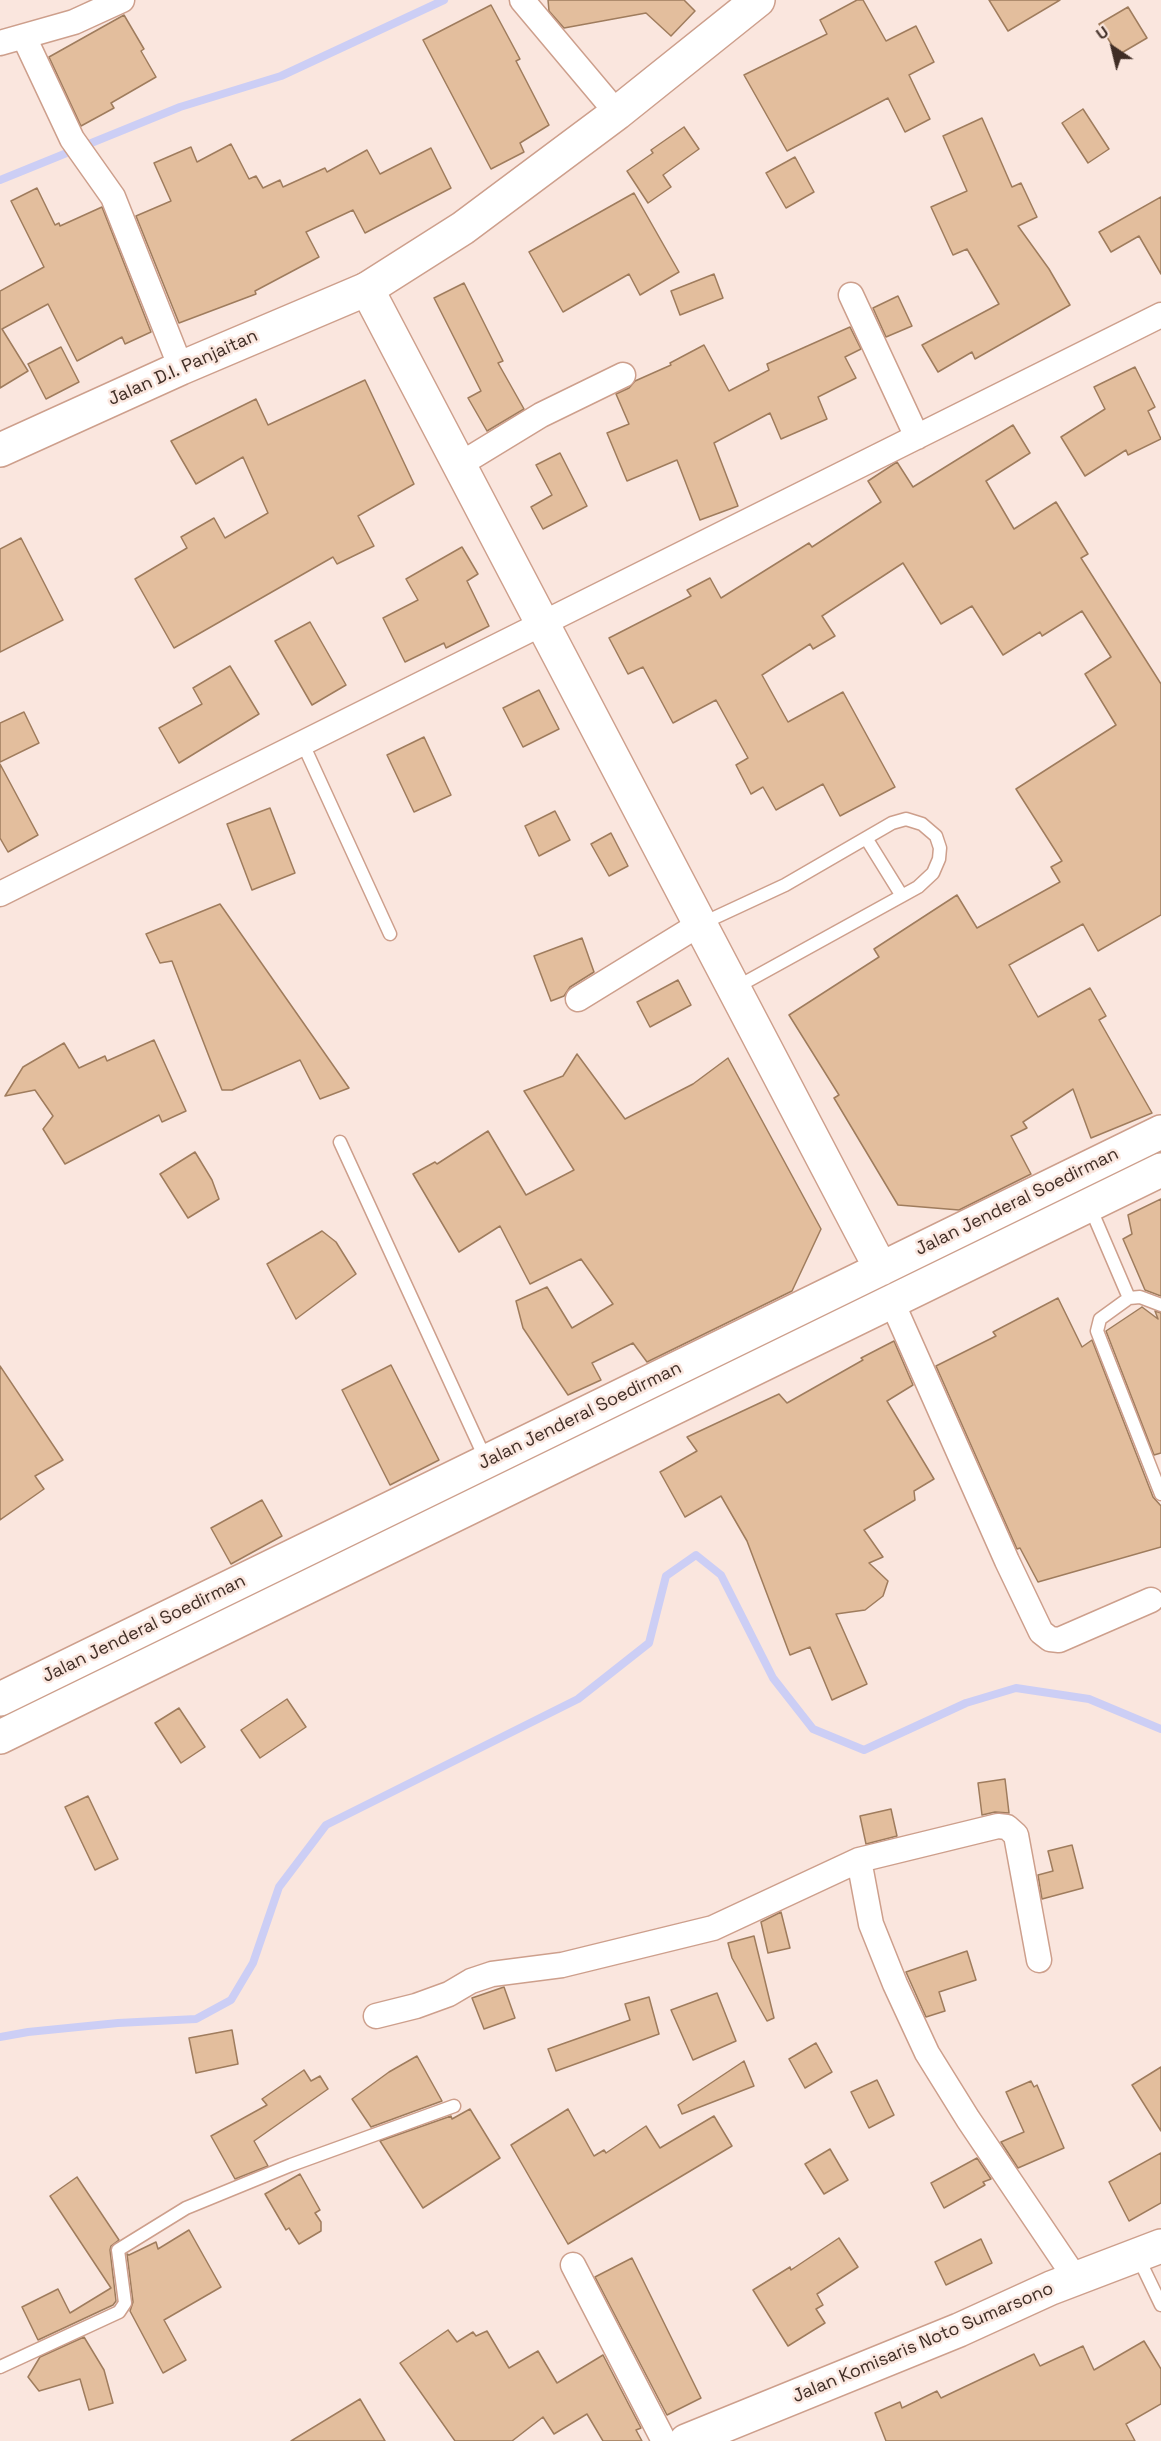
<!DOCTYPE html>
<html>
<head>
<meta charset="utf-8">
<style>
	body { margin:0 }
	#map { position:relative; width:1161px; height:2441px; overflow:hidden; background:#fae6de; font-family:"Space Grotesk",sans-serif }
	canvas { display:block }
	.north { position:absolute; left:1083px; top:18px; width:60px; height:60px; -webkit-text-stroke:4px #fae6de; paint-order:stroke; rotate:325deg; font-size:16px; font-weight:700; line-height:24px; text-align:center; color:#3f2d25 }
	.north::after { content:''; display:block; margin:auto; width:21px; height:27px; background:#3f2d25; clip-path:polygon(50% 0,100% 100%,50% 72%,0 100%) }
</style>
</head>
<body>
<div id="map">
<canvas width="1161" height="2441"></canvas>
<div class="north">U</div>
</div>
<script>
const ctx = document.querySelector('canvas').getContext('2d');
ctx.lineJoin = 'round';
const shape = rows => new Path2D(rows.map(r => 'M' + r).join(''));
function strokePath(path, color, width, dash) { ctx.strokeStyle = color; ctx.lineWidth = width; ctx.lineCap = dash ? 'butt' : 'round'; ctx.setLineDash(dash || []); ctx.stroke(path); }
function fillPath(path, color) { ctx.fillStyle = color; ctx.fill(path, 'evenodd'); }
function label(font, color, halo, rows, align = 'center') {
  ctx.font = font + ' "Space Grotesk",sans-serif'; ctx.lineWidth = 5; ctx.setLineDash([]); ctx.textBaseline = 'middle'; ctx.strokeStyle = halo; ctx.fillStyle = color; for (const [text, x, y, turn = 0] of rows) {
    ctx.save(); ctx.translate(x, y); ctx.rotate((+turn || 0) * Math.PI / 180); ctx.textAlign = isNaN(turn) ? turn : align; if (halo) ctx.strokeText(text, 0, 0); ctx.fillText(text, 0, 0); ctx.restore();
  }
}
const stream = shape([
	[0,180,180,107,281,76,444,0],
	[0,2037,28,2032,118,2023,196,2019,231,2000,253,1963,279,1887,326,1825,578,1699,649,1643,666,1576,696,1555,721,1575,773,1678,813,1729,864,1750,966,1703,1016,1688,1089,1699,1161,1729]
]);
const building = shape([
	[548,0,684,0,695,11,671,36,646,13,564,28,549,11,548,0],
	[857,0,863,0,886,41,916,26,934,62,909,75,930,119,905,132,888,98,787,151,744,75,827,34,820,20,857,0],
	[989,0,1060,0,1008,31,989,0],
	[491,5,520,59,516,61,549,125,520,143,524,152,491,169,423,40,491,5],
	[1128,7,1147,38,1118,55,1099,24,1128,7],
	[124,15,144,49,141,51,156,77,111,103,114,108,81,126,49,57,124,15],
	[1083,109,1109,149,1088,163,1062,123,1083,109],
	[982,118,1012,187,1021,183,1037,217,1018,226,1049,269,1070,305,975,359,972,352,938,372,922,345,999,304,967,249,953,255,931,207,967,191,943,136,982,118],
	[684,127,699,149,663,175,671,187,648,203,627,171,653,153,651,150,684,127],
	[231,144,249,179,256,176,263,188,280,180,283,187,325,168,327,172,367,150,380,174,431,148,451,188,365,233,353,210,306,232,319,257,255,291,256,294,179,323,136,216,171,201,154,163,191,147,197,162,231,144],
	[795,157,814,192,786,208,766,173,795,157],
	[37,188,55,225,59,223,60,226,102,207,151,332,125,344,122,337,77,361,48,304,2,329,28,371,0,388,0,291,44,267,11,201,37,188],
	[634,193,679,272,640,295,629,274,563,312,529,252,634,193],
	[1161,197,1161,274,1139,236,1111,252,1099,232,1161,197],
	[714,274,723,298,680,315,671,291,714,274],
	[464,283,503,361,498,363,524,409,487,431,468,398,481,391,434,298,464,283],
	[898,296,912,326,886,337,873,308,898,296],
	[850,327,861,349,845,357,856,378,818,397,827,419,781,439,770,413,714,443,738,506,700,520,677,460,627,481,607,433,629,424,616,394,629,388,635,381,671,365,670,363,704,345,729,391,769,370,767,364,850,327],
	[61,347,79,382,46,399,28,364,61,347],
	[1135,367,1155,407,1148,411,1161,439,1128,455,1126,450,1085,476,1061,437,1105,409,1094,387,1135,367],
	[365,380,414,484,358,516,374,546,337,564,333,557,174,648,135,579,187,548,181,537,214,518,225,538,268,513,243,457,196,484,171,441,256,399,268,425,365,380],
	[1013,425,1030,453,986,481,1014,529,1056,502,1088,554,1081,558,1161,684,1161,915,1098,951,1083,924,1009,965,1038,1017,1090,988,1106,1016,1099,1020,1152,1113,1091,1138,1073,1089,1023,1122,1027,1128,1011,1136,1031,1174,959,1210,898,1205,834,1098,839,1095,789,1015,879,957,874,949,957,895,977,928,1060,882,1051,867,1062,861,1016,789,1116,725,1085,674,1111,657,1082,611,1042,636,1040,632,1003,655,972,606,941,624,903,563,822,616,835,636,813,649,810,644,762,675,788,722,843,692,895,787,840,816,823,784,776,810,763,787,751,794,736,765,748,758,716,700,673,723,643,667,628,674,609,638,691,596,687,590,710,578,721,598,809,543,812,547,881,502,868,481,897,462,913,487,1013,425],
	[560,453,587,506,543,529,531,507,552,495,536,465,560,453],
	[21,538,63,620,0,652,0,549,21,538],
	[462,547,478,574,467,581,489,626,446,648,444,643,405,662,383,618,418,600,406,579,462,547],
	[310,622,346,685,312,705,275,641,310,622],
	[230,666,259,714,179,763,159,728,202,704,193,688,230,666],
	[539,690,559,729,523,747,503,708,539,690],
	[24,712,39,743,0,762,0,723,24,712],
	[424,737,451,795,414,812,387,755,424,737],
	[0,764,38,835,8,852,0,838,0,764],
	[270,808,295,873,252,890,227,824,270,808],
	[555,811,570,840,539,856,525,826,555,811],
	[611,833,628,866,609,876,591,844,611,833],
	[220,904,349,1088,320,1099,300,1060,232,1090,222,1090,172,961,160,963,146,934,220,904],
	[582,938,594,972,570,987,564,996,551,1001,534,956,582,938],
	[678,980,691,1005,650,1027,637,1002,678,980],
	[154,1040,186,1111,162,1122,159,1115,65,1164,43,1129,53,1116,35,1090,5,1096,23,1067,64,1043,79,1068,105,1056,107,1061,154,1040],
	[577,1054,625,1119,693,1084,728,1058,821,1229,792,1291,647,1362,633,1343,592,1363,601,1380,568,1395,523,1328,516,1301,547,1287,572,1328,613,1304,581,1259,530,1284,500,1226,459,1252,413,1174,435,1162,437,1164,488,1131,526,1195,574,1170,524,1091,563,1076,577,1054],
	[195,1152,212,1180,219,1199,188,1218,160,1174,195,1152],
	[1161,1199,1161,1296,1145,1290,1123,1239,1132,1234,1128,1215,1161,1199],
	[322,1231,336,1242,356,1274,296,1319,267,1264,322,1231],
	[1058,1298,1082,1347,1092,1340,1153,1497,1161,1506,1161,1547,1038,1582,1020,1548,1017,1549,936,1366,996,1336,993,1332,1058,1298],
	[1142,1307,1158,1319,1155,1311,1161,1313,1161,1453,1154,1455,1106,1331,1142,1307],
	[894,1341,913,1385,887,1401,934,1479,914,1491,915,1500,864,1530,883,1557,869,1563,888,1581,883,1596,865,1610,836,1614,867,1684,832,1700,810,1647,790,1655,747,1541,721,1496,685,1517,660,1472,697,1451,687,1437,779,1394,787,1403,863,1360,861,1358,894,1341],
	[391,1365,439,1460,390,1485,342,1390,391,1365],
	[0,1366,63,1460,35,1476,44,1489,0,1520,0,1366],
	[262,1500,282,1536,231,1564,211,1528,262,1500],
	[287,1699,306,1727,260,1758,241,1730,287,1699],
	[179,1708,205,1747,181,1763,155,1723,179,1708],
	[1005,1779,1009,1813,995,1812,982,1815,978,1783,1005,1779],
	[88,1796,118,1859,95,1870,65,1807,88,1796],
	[891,1809,897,1836,866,1844,860,1816,891,1809],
	[1072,1845,1083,1888,1042,1899,1038,1875,1053,1871,1048,1851,1072,1845],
	[781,1912,790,1948,768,1953,761,1922,781,1912],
	[754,1936,774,2018,767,2021,732,1958,728,1943,754,1936],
	[967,1951,976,1980,939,1992,945,2011,926,2017,906,1972,967,1951],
	[504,1987,515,2018,484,2029,472,1998,504,1987],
	[717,1993,736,2041,693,2060,671,2010,717,1993],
	[649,1997,659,2034,556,2071,548,2049,630,2020,625,2004,649,1997],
	[232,2030,238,2064,196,2073,189,2038,232,2030],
	[816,2043,832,2072,805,2088,789,2059,816,2043],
	[417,2056,442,2101,371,2127,352,2099,389,2072,417,2056],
	[744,2061,754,2086,682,2114,678,2105,744,2061],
	[1161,2067,1161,2131,1132,2085,1161,2067],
	[304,2070,311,2081,320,2076,328,2089,254,2141,268,2166,235,2179,211,2136,267,2105,262,2099,304,2070],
	[877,2080,894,2115,869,2128,851,2092,877,2080],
	[1031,2081,1034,2087,1037,2085,1064,2148,1018,2168,1001,2142,1024,2132,1006,2092,1031,2081],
	[470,2109,500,2158,423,2208,380,2141,451,2116,452,2119,470,2109],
	[568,2109,594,2156,604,2150,606,2153,646,2126,660,2148,714,2116,732,2146,568,2244,511,2145,568,2109],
	[830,2149,848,2180,824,2194,805,2164,830,2149],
	[1161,2153,1161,2203,1129,2221,1109,2182,1161,2153],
	[977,2158,991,2179,983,2182,985,2185,944,2208,931,2183,977,2158],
	[300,2174,320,2210,315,2213,321,2222,321,2231,299,2244,289,2228,286,2230,265,2194,300,2174],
	[77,2177,119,2240,111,2246,110,2250,116,2301,113,2305,38,2340,22,2307,58,2289,70,2313,111,2288,50,2196,77,2177],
	[189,2230,221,2287,164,2320,186,2360,163,2373,130,2311,133,2302,127,2254,129,2255,156,2242,158,2249,189,2230],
	[839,2238,858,2267,817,2294,823,2305,816,2309,825,2323,788,2346,753,2290,790,2267,791,2270,839,2238],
	[981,2239,992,2263,946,2285,935,2262,981,2239],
	[632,2258,701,2398,667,2415,595,2277,632,2258],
	[448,2330,457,2342,473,2332,476,2336,487,2331,509,2368,538,2351,557,2383,603,2355,641,2428,636,2430,642,2441,603,2441,587,2414,554,2434,543,2417,512,2441,455,2441,400,2363,448,2330],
	[84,2337,104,2370,113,2403,89,2410,80,2379,39,2391,28,2377,40,2357,84,2337],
	[1144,2341,1161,2369,1161,2404,1126,2424,1135,2441,886,2441,875,2413,900,2402,902,2408,937,2391,941,2398,1034,2354,1040,2366,1083,2346,1094,2370,1144,2341],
	[360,2399,385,2441,291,2441,360,2399]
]);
const lane = shape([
	[303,744,390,934],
	[866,838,902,896],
	[701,924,785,885,892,823,906,819,922,824,936,836,940,848,939,859,933,873,918,887,735,988],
	[340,1142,486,1460],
	[1090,1207,1129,1298,1140,1297,1161,1305],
	[1129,1298,1100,1319,1097,1331,1161,1494],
	[1138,2257,1161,2305],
	[0,2367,119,2312,125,2303,118,2250,186,2208,291,2165,454,2106]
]);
const street = shape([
	[522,0,617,113],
	[24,37,72,139,113,197,181,368],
	[0,43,74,22,122,0],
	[851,295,917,437],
	[459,465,541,415,623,375],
	[0,894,1161,315],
	[578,999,700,924],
	[892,1302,1007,1561,1041,1632,1050,1639,1059,1640,1151,1600],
	[859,1860,871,1924,895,1984,927,2053,968,2119,1076,2279],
	[376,2016,416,2006,449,1994,471,1981,492,1974,562,1965,713,1928,859,1860,998,1826,1007,1827,1016,1835,1039,1960],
	[573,2265,664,2441]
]);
const secondary = shape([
	[367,289,463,228,617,113,758,0],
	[686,2441,959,2330,1051,2288,1161,2246]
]);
const primary = shape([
	[0,450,181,368,367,289,881,1269],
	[0,1699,1161,1132],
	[0,1737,1161,1170]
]);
const streetNames = [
	["Jalan D.I. Panjaitan",183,368,-24],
	["Jalan Jenderal Soedirman",1017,1202,-26],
	["Jalan Jenderal Soedirman",580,1416,-26],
	["Jalan Jenderal Soedirman",144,1629,-26],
	["Jalan Komisaris Noto Sumarsono",923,2343,-23]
];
strokePath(stream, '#cccef5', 8);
fillPath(building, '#e3be9d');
strokePath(building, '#9f7c5d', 1.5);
strokePath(lane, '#cd9f8c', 15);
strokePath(street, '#cd9f8c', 27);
strokePath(secondary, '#cd9f8c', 36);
strokePath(primary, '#cd9f8c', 36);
strokePath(lane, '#fff', 12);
strokePath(street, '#fff', 24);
strokePath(secondary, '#fff', 33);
strokePath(primary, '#fff', 33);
label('18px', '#3f2d25', '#fae6de', streetNames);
</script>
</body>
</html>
